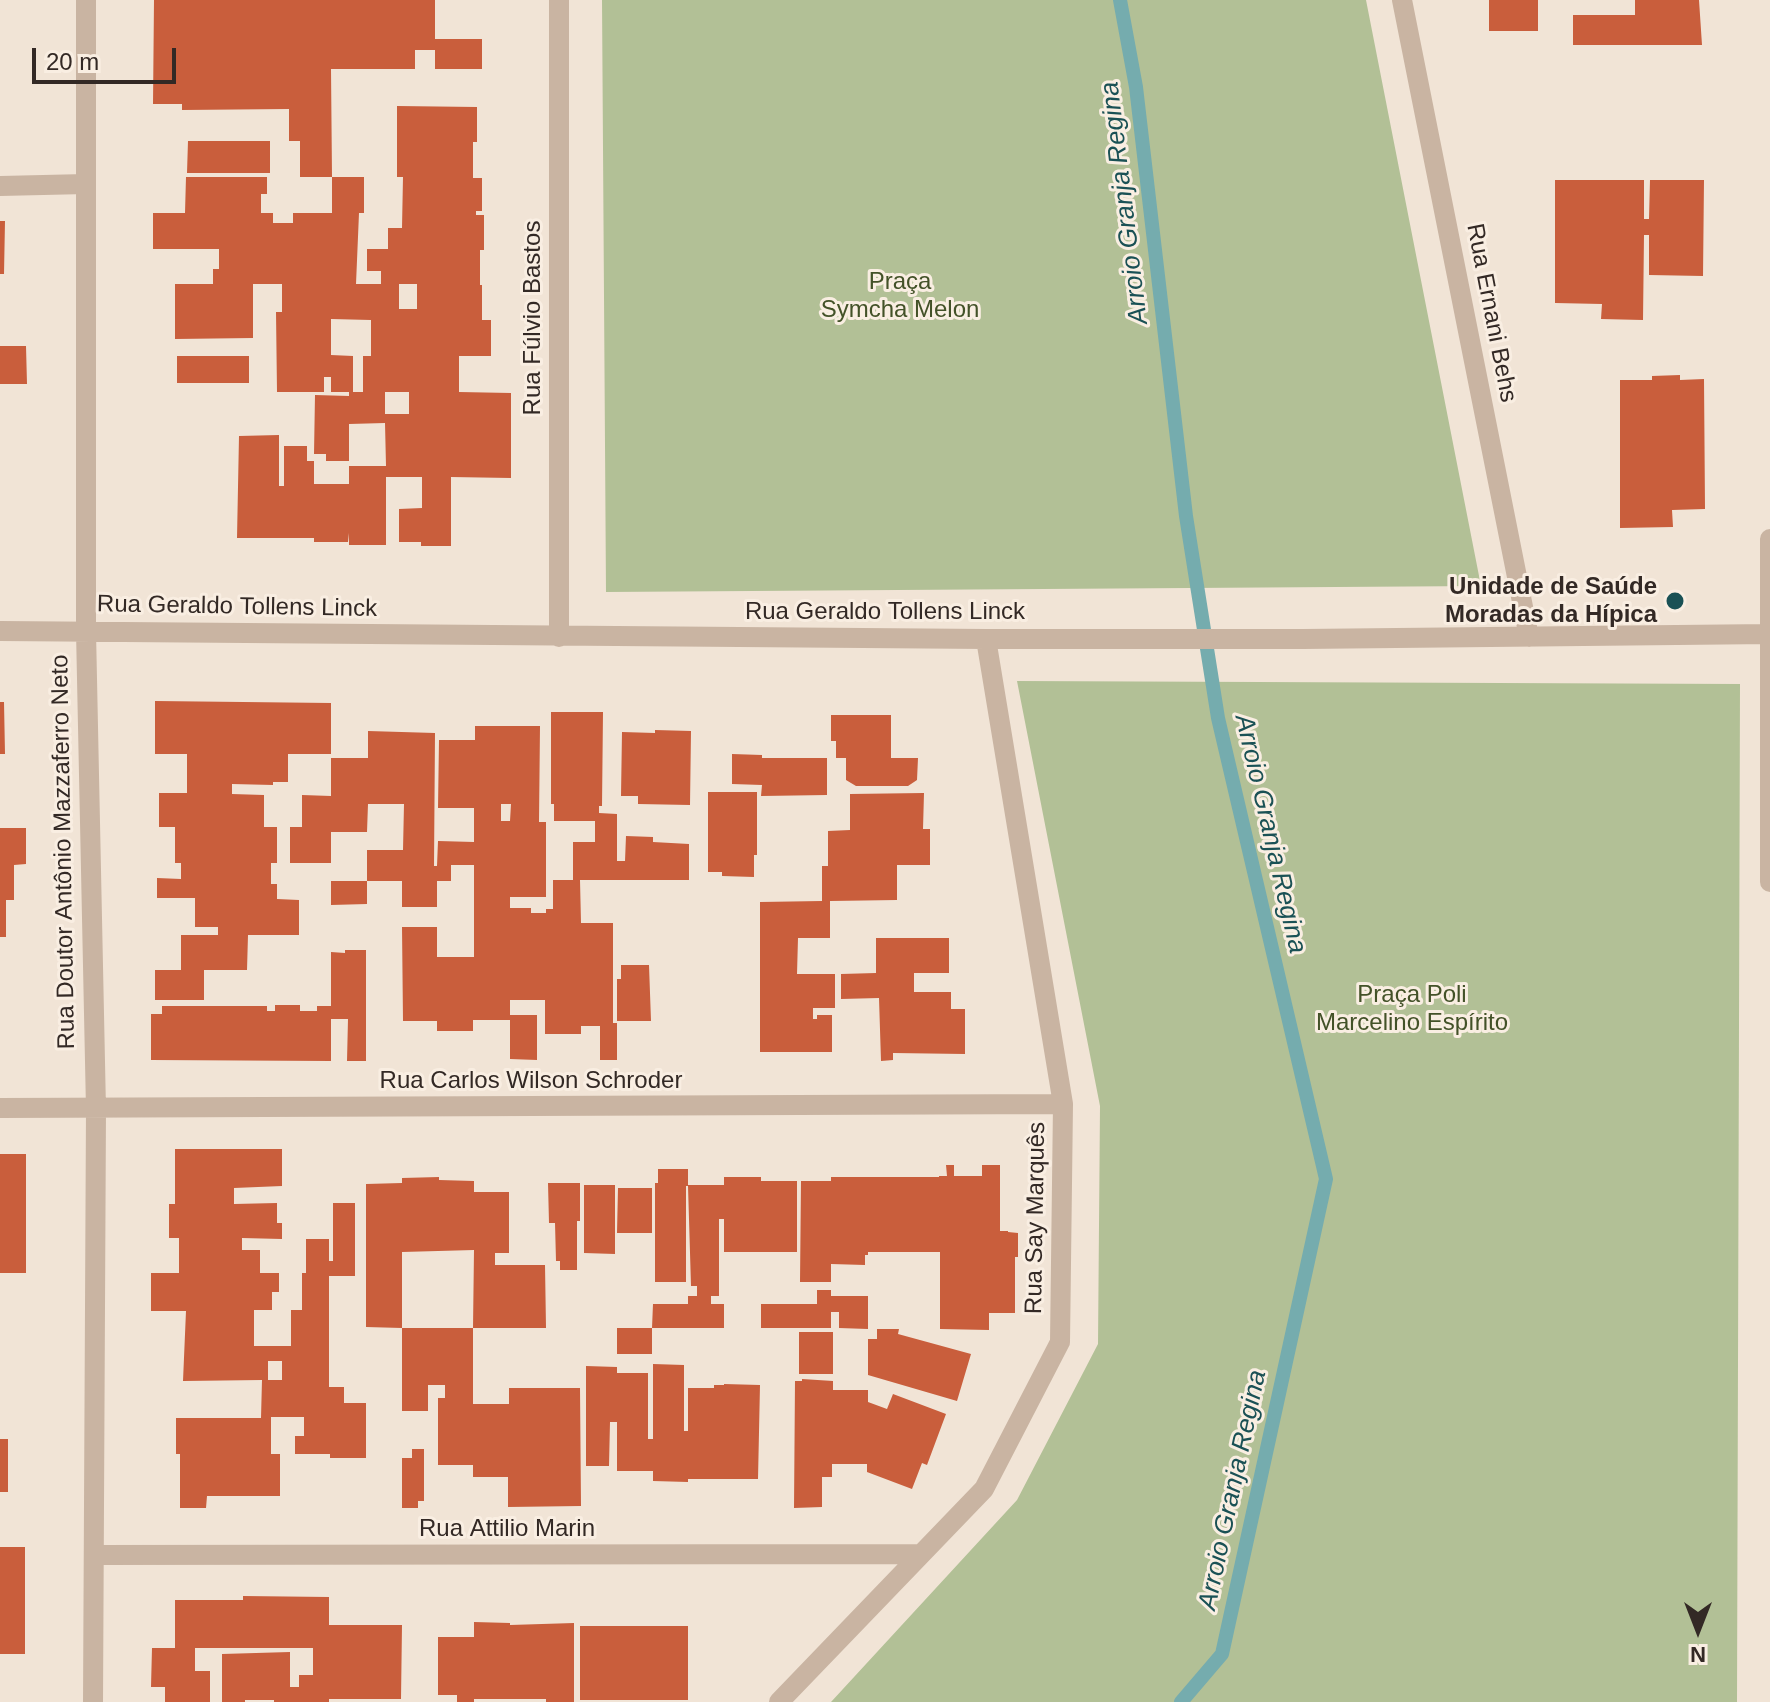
<!DOCTYPE html>
<html>
<head>
<meta charset="utf-8">
<style>
	body { margin:0 }
	#map { position:relative; width:1770px; height:1702px; overflow:hidden; background:#f1e4d6; font-family:Helvetica,sans-serif }
	canvas { display:block }
	.north { position:absolute; left:1658px; top:1590px; width:80px; height:80px; -webkit-text-stroke:6px #f9eee2; paint-order:stroke; rotate:180deg; font-size:22px; font-weight:700; line-height:32px; text-align:center; color:#332925 }
	.north::after { content:''; display:block; margin:auto; width:28px; height:36px; background:#332925; clip-path:polygon(50% 0,100% 100%,50% 72%,0 100%) }
	.scale { position:absolute; left:32px; top:48px; width:144px; height:36px; box-sizing:border-box; border:4px solid #332925; border-top:0; padding-left:10px; font-size:24px; line-height:28px; white-space:nowrap; color:#332925; -webkit-text-stroke:6px #f9eee2; paint-order:stroke }
</style>
</head>
<body>
<div id="map">
<canvas width="1770" height="1702"></canvas>
<div class="north">N</div>
<div class="scale">20 m</div>
</div>
<script>
const ctx = document.querySelector('canvas').getContext('2d');
ctx.lineJoin = 'round';
function fillPath(path, color) { ctx.fillStyle = color; ctx.fill(path, 'evenodd'); }
const shape = rows => new Path2D(rows.map(r => 'M' + r).join(''));
function strokePath(path, color, width, dash) { ctx.strokeStyle = color; ctx.lineWidth = width; ctx.lineCap = dash ? 'butt' : 'round'; ctx.setLineDash(dash || []); ctx.stroke(path); }
function label(font, color, halo, rows, align = 'center') {
  ctx.font = font + ' Helvetica,sans-serif'; ctx.lineWidth = 6; ctx.setLineDash([]); ctx.textBaseline = 'middle'; ctx.strokeStyle = halo; ctx.fillStyle = color; for (const [text, x, y, turn = 0] of rows) {
    ctx.save(); ctx.translate(x, y); ctx.rotate((+turn || 0) * Math.PI / 180); ctx.textAlign = isNaN(turn) ? turn : align; if (halo) ctx.strokeText(text, 0, 0); ctx.fillText(text, 0, 0); ctx.restore();
  }
}
const green = shape([
	[602,0,1366,0,1481,586,606,592],
	[1017,681,1740,684,1737,1702,831,1702,1017,1500,1098,1344,1100,1106]
]);
const stream = shape([
	[1120,0,1136,87,1186,516,1218,718,1326,1179,1222,1654,1181,1702]
]);
const building = shape([
	[154,0,435,0,435,39,482,39,482,69,435,69,435,50,415,50,415,69,331,69,332,177,300,177,300,141,289,141,289,109,182,110,182,104,153,104],
	[1489,0,1538,0,1538,31,1489,31],
	[1635,0,1699,0,1702,45,1573,45,1573,15,1635,15],
	[397,106,477,107,477,142,473,142,473,178,482,178,482,211,476,211,476,215,484,215,484,250,480,250,480,285,482,285,482,320,491,320,491,356,459,356,459,392,511,393,511,478,451,477,451,546,421,546,421,542,399,542,399,509,422,508,422,477,386,477,386,545,349,545,349,533,348,542,314,542,314,538,237,538,239,436,279,435,279,486,284,486,284,446,307,446,307,461,314,461,314,484,349,484,349,466,386,466,385,423,349,424,349,461,326,461,326,454,314,454,315,395,349,396,349,392,331,392,331,377,324,377,324,392,277,392,276,312,282,312,282,284,253,284,253,338,175,339,175,284,213,284,213,269,219,269,219,249,153,249,153,213,185,213,186,177,267,177,267,194,261,194,261,213,273,213,273,223,293,223,293,213,332,213,332,177,364,177,364,213,359,213,356,284,381,284,381,271,367,271,367,249,388,249,388,228,402,228,403,177,397,177],
	[399,284,417,284,417,309,399,309],
	[331,319,371,320,371,356,363,356,363,392,353,392,353,356,331,355],
	[385,392,409,392,409,414,385,414],
	[188,141,270,141,270,173,187,173],
	[1555,180,1644,180,1644,219,1649,219,1650,180,1704,180,1703,276,1649,275,1649,235,1644,235,1643,320,1601,319,1602,304,1555,303],
	[0,221,5,221,4,274,0,274],
	[0,346,26,346,27,384,0,384],
	[177,356,249,356,249,383,177,383],
	[1680,375,1680,380,1704,379,1705,509,1672,510,1673,527,1620,528,1620,380,1652,380,1652,376],
	[155,701,331,703,331,754,288,754,288,782,273,782,273,785,232,784,232,794,264,795,264,827,277,827,277,863,271,863,271,884,277,884,277,899,299,900,299,935,248,935,247,970,204,970,204,1000,155,1000,155,970,181,970,181,935,218,935,218,927,195,927,195,898,157,898,157,878,181,879,181,863,175,863,175,827,159,827,159,793,187,793,187,754,155,754],
	[0,702,4,702,5,754,0,754],
	[551,712,603,712,602,806,599,806,599,813,617,814,617,861,625,861,626,836,653,837,653,842,689,844,689,880,580,880,581,923,613,923,613,1023,617,1023,617,1060,600,1060,600,1026,581,1026,581,1034,545,1034,545,1000,510,1000,510,1015,537,1015,537,1060,510,1059,510,1020,473,1020,473,1031,437,1031,437,1021,403,1021,402,927,437,927,437,957,474,957,474,865,451,865,451,881,437,881,437,907,402,907,402,881,367,881,367,850,403,850,404,804,368,804,367,832,331,832,331,863,290,863,290,827,302,827,302,795,331,796,331,758,368,758,368,731,435,733,434,866,437,866,438,841,474,842,474,808,438,808,439,740,475,740,475,726,540,726,539,822,546,822,546,897,510,897,510,908,531,908,531,913,546,913,546,909,553,909,553,880,573,880,573,842,595,842,595,821,554,821,554,804,551,804],
	[501,804,511,804,510,821,501,821],
	[831,715,891,715,891,758,918,758,917,780,908,786,856,786,846,780,846,758,836,758,836,741,831,741],
	[655,730,691,731,690,805,638,804,638,796,621,796,622,732,655,733],
	[732,754,762,755,762,758,827,758,827,795,761,796,762,785,732,784],
	[708,792,757,792,757,855,754,855,754,877,722,876,722,872,708,872],
	[924,793,923,829,930,829,930,865,897,865,897,900,830,901,830,938,798,938,797,974,835,974,835,1008,813,1008,813,1019,817,1019,817,1015,832,1015,832,1052,760,1052,760,902,822,901,822,866,828,866,828,831,850,830,850,794],
	[0,828,26,828,26,864,14,865,14,900,6,900,6,937,0,937],
	[331,881,367,881,367,904,331,905],
	[876,938,949,938,949,973,914,973,914,992,951,992,951,1009,965,1009,965,1054,893,1053,893,1060,881,1061,879,998,841,999,841,974,876,973],
	[345,950,366,950,366,1061,347,1061,348,1019,331,1019,331,1061,151,1060,151,1014,162,1014,162,1006,267,1006,267,1011,275,1011,275,1005,300,1005,300,1011,317,1011,317,1006,331,1006,331,952,345,953],
	[621,965,649,965,651,1021,617,1021,617,979,621,979],
	[175,1149,282,1149,282,1186,234,1188,234,1204,277,1203,277,1223,282,1223,282,1239,242,1238,242,1250,260,1250,260,1273,279,1273,279,1292,272,1292,272,1310,254,1310,254,1346,291,1346,291,1310,302,1310,302,1273,306,1273,306,1239,329,1239,329,1261,333,1261,333,1203,355,1203,355,1276,329,1276,329,1387,344,1387,344,1403,366,1403,366,1458,330,1458,330,1454,295,1454,295,1436,304,1436,304,1417,271,1417,271,1454,280,1454,280,1496,207,1496,206,1508,180,1508,180,1454,176,1454,176,1418,261,1418,262,1380,183,1381,186,1311,151,1311,151,1273,179,1273,179,1238,169,1238,169,1204,175,1204],
	[268,1361,282,1361,282,1380,268,1380],
	[0,1154,26,1154,26,1273,0,1273],
	[946,1165,954,1165,954,1176,982,1176,982,1165,1000,1165,1000,1231,1008,1231,1008,1232,1018,1233,1018,1257,1015,1257,1015,1313,989,1313,989,1330,940,1329,940,1252,868,1252,868,1255,865,1255,865,1265,831,1264,831,1282,800,1282,801,1181,831,1181,831,1177,939,1177,939,1176,947,1176],
	[658,1169,688,1169,688,1185,724,1185,724,1177,761,1177,761,1181,797,1181,797,1252,724,1252,724,1219,719,1219,719,1296,711,1296,711,1304,724,1304,724,1328,652,1328,653,1304,688,1304,688,1296,697,1296,697,1286,691,1286,688,1186,686,1186,686,1282,655,1282,655,1183,658,1183],
	[439,1177,439,1180,474,1181,474,1192,509,1192,509,1253,495,1253,495,1265,545,1265,546,1328,473,1328,474,1250,402,1252,402,1328,366,1327,366,1184,402,1183,402,1178],
	[548,1183,580,1183,580,1221,577,1221,577,1270,560,1270,560,1261,556,1261,555,1223,549,1223],
	[584,1185,615,1185,615,1254,584,1253],
	[618,1188,652,1188,652,1233,617,1233],
	[817,1290,831,1290,831,1296,868,1296,868,1329,839,1328,839,1312,831,1312,831,1328,761,1328,761,1304,817,1304],
	[402,1328,473,1328,473,1404,509,1404,509,1388,580,1388,581,1506,508,1507,508,1477,473,1477,473,1465,438,1465,438,1398,445,1398,445,1385,428,1385,428,1411,402,1411],
	[617,1328,652,1328,652,1354,617,1354],
	[877,1329,899,1329,898,1334,971,1354,957,1401,868,1375,868,1339,877,1339],
	[799,1332,833,1332,833,1374,799,1374],
	[653,1364,684,1365,684,1431,688,1431,688,1388,714,1388,714,1385,724,1385,724,1384,760,1385,758,1479,688,1479,688,1482,653,1481,653,1471,617,1471,617,1422,610,1422,609,1466,586,1466,586,1366,617,1367,617,1373,648,1373,648,1439,653,1439],
	[802,1379,833,1381,833,1390,868,1390,868,1402,887,1409,893,1394,946,1414,927,1465,922,1463,912,1489,867,1472,867,1464,832,1464,832,1477,822,1477,822,1507,794,1508,795,1381,802,1381],
	[0,1439,8,1439,8,1492,0,1492],
	[412,1449,424,1449,424,1501,418,1501,418,1508,402,1508,402,1458,412,1458],
	[0,1547,25,1547,25,1654,0,1654],
	[243,1596,329,1597,329,1625,402,1625,401,1699,329,1699,329,1702,274,1702,274,1700,245,1700,245,1702,222,1702,222,1654,290,1652,290,1687,299,1687,299,1675,313,1675,313,1648,195,1648,195,1671,210,1671,210,1702,165,1702,165,1687,151,1687,152,1648,175,1648,175,1600,243,1600],
	[474,1622,510,1623,510,1625,574,1623,574,1702,546,1702,546,1699,474,1699,474,1702,457,1702,457,1695,438,1695,438,1637,474,1637],
	[580,1626,688,1626,688,1700,580,1700]
]);
const minor = shape([
	[86,0,86,631,96,1109,93,1702],
	[559,0,559,637],
	[1402,0,1529,637],
	[0,186,86,184],
	[1770,539,1770,882],
	[0,631,986,639,1303,639,1770,634],
	[0,1108,1063,1104],
	[94,1555,921,1554],
	[779,1702,984,1489,1060,1342,1063,1104,986,639]
]);
const markers = [
	[1675,601,10,"#1a5155"]
];
const parkNames = [
	["Praça",900,282],
	["Symcha Melon",900,310],
	["Praça Poli",1412,995],
	["Marcelino Espírito",1412,1023]
];
const streetNames = [
	["Rua Ernani Behs",1491,313,79],
	["Rua Fúlvio Bastos",533,318,-90],
	["Rua Geraldo Tollens Linck",237,607,1],
	["Rua Geraldo Tollens Linck",885,612],
	["Rua Doutor Antônio Mazzaferro Neto",64,852,-91],
	["Rua Carlos Wilson Schroder",531,1081],
	["Rua Say Marquês",1036,1218,-89],
	["Rua Attilio Marin",507,1529]
];
const poiNames = [
	["Unidade de Saúde",1657,587],
	["Moradas da Hípica",1657,615]
];
const waterNames = [
	["Arroio Granja Regina",1125,203,-97],
	["Arroio Granja Regina",1270,834,77],
	["Arroio Granja Regina",1233,1490,-78]
];
fillPath(green, '#b2c096');
strokePath(stream, '#75acae', 14);
fillPath(building, '#c95e3c');
strokePath(minor, '#c9b4a2', 20);
for (const [x, y, r, color] of markers) { const dot = new Path2D(); dot.arc(x, y, r, 0, 2 * Math.PI); ctx.fillStyle = color; ctx.fill(dot); strokePath(dot, '#f9eee2', 3); }
label('24px', '#435228', '#f9eee2', parkNames);
label('24px', '#332925', '#f9eee2', streetNames);
label('bold 24px', '#332925', '#f9eee2', poiNames, 'right');
label('italic 26px', '#1a5155', '#f9eee2', waterNames);
</script>
</body>
</html>
